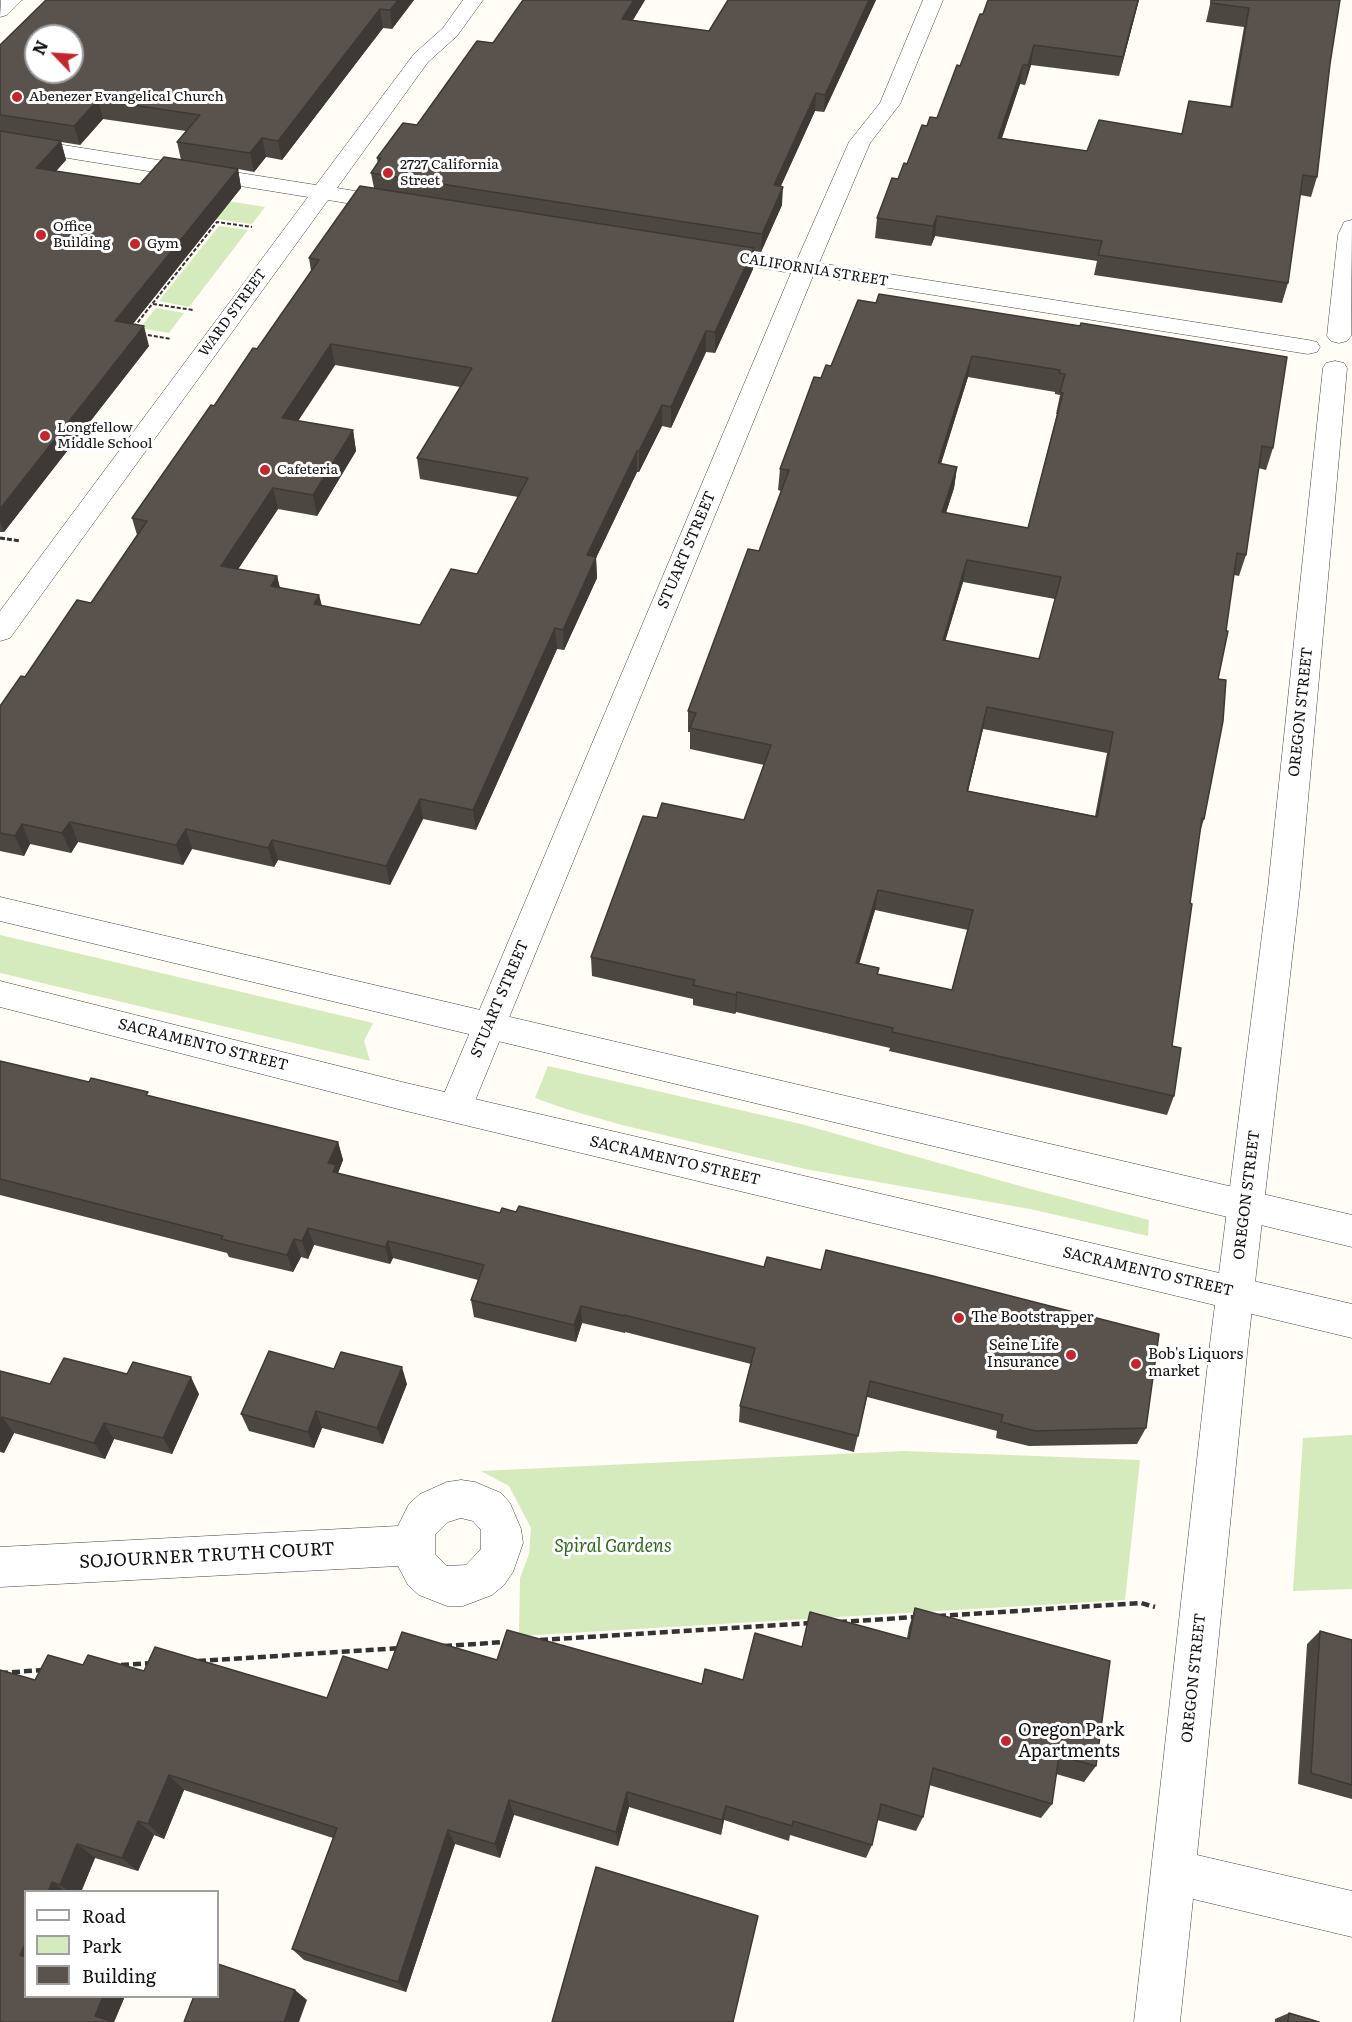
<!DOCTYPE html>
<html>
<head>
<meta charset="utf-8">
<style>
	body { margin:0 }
	#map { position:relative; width:1352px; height:2022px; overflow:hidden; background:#fffdf5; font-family:Literata,serif }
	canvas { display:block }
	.legend { position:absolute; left:24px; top:1890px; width:195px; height:108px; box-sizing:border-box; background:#fff; border:2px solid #a0a0a0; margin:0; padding:8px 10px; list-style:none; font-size:18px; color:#111 }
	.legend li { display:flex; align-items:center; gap:12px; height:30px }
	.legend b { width:30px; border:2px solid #a0a0a0 }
	.north { position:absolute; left:24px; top:24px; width:60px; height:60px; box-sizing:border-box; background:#fff; border:2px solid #a0a0a0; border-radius:50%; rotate:295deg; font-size:16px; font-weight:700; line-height:24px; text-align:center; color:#111 }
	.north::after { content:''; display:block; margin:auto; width:21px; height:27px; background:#c4262e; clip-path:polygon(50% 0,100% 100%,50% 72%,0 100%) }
</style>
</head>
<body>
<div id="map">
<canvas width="1352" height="2022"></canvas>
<ul class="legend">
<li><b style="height:8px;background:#fff"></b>Road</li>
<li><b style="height:16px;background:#d5ebbd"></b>Park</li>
<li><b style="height:16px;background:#5a524d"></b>Building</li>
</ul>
<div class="north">N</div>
</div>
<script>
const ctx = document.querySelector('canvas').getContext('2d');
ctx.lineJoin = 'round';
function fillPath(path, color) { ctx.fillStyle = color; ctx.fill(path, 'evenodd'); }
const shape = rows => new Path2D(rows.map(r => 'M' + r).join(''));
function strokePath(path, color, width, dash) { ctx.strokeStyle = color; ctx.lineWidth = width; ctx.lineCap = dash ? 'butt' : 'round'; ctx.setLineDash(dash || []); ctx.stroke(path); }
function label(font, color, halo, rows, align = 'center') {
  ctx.font = font + ' Literata,serif'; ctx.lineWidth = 6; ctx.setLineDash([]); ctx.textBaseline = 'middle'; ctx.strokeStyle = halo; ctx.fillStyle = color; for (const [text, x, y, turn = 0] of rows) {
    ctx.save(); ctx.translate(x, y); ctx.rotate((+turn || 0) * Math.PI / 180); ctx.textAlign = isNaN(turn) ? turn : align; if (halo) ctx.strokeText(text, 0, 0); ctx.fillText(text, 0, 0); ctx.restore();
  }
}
const green = shape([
	[0,165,265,207,252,224,216,219],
	[219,226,248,230,189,307,159,301],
	[156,308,184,313,169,333,140,328],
	[0,935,373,1023,364,1041,370,1061,0,973],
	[548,1066,801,1124,1027,1188,1149,1220,1148,1236,1030,1209,805,1169,622,1125,566,1109,535,1098],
	[1352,1435,1352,1589,1293,1591,1303,1438],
	[904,1451,1140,1460,1125,1600,519,1636,520,1578,529,1554,531,1528,509,1486,481,1471]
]);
const pathFar2 = shape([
	[153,304,193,310],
	[134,327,217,222,252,227],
	[142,334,171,339]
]);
const pathFar1 = shape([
	[0,538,20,541]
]);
const path = shape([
	[938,1616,1141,1603,1155,1607],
	[839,1622,916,1617],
	[540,1640,811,1623],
	[444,1646,505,1642],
	[198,1661,401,1648],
	[121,1665,152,1663],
	[0,1673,44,1670]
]);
const minor = shape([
	[22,0,7,15,0,17,1,0,22,0],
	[463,0,483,0,457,36,428,62,337,188,403,199,406,204,403,209,395,211,328,200,10,638,0,641,0,611,308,197,0,147,0,135,316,185,414,54,443,28,463,0],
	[923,0,943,0,900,104,870,143,819,263,1308,340,1317,342,1320,347,1317,352,1308,354,813,276,472,1108,467,1118,455,1122,443,1118,438,1108,791,273,710,260,702,258,699,253,702,248,710,246,797,260,849,142,880,103,923,0],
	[1352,220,1351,336,1347,341,1339,343,1331,341,1327,336,1338,235,1344,222,1352,220],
	[1335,361,1344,363,1347,368,1300,888,1248,1344,1197,1855,1352,1891,1352,1937,1193,1899,1180,2022,1134,2022,1210,1344,1268,888,1323,368,1326,363,1335,361],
	[461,1480,475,1482,501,1493,510,1503,521,1529,523,1543,513,1572,504,1585,492,1595,463,1606,447,1606,419,1595,408,1585,398,1566,0,1587,0,1547,398,1526,409,1504,420,1494,447,1482,461,1480],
	[461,1518,473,1521,481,1530,481,1549,466,1565,447,1566,435,1554,435,1535,448,1522,461,1518]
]);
const tertiary = shape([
	[0,897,1352,1215,1352,1247,0,921,0,897],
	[0,981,402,1082,1352,1304,1352,1338,402,1110,0,1007,0,981]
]);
const wall = shape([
	[414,0,392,29,383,28,282,160,266,157,254,172,238,169,241,188,133,324,149,346,4,532,0,532,0,45],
	[103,119,186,131,177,142,181,160,140,184,56,171,66,160,61,142,80,145],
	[523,0,645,0,633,20,709,31,728,0,876,0,824,112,815,111,781,186,782,205,761,252,754,251,753,269,715,353,706,352,671,428,662,426,639,472,637,472,596,558,597,578,564,650,557,649,476,830,423,819,390,885,278,860,274,867,192,849,183,865,78,842,71,853,30,844,24,856,0,851,0,706,91,603,137,535,132,518,214,406,257,349,311,271,309,258,374,188,371,173,378,164,377,158,417,125,493,43],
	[335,365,460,387,417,458,420,479,518,497,477,574,420,625,322,606,319,595,280,588,277,576,238,569,278,509,317,516,356,451,353,430,298,421],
	[1139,0,1119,76,1031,65,1025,85,1020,84,1002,138,1087,151,1182,134,1230,107,1244,27,1206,22,1211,0,1340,0,1330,64,1317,177,1311,197,1300,195,1288,283,1282,303,1094,275,1097,261,935,236,931,246,875,238,877,218,907,164,927,126,937,118,983,14],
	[876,303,1273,448,1266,470,1258,468,1246,555,1239,576,1234,575,1218,679,1204,819,1200,832,1190,903,1172,1046,1174,1096,1167,1115,889,1051,890,1048,736,1012,735,1014,693,1005,693,999,592,976,591,957,657,818,744,820,764,765,690,749,690,732,688,732,688,711,759,551,781,491,778,490,780,469,821,378,831,366],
	[968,377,1055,392,1055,394,1060,395,1056,414,1057,414,1028,528,946,513,954,488,957,467,941,464],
	[963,582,1055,599,1039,659,945,641],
	[983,729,1107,753,1095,816,968,791],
	[875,910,968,930,952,990,878,974,879,968,859,963],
	[0,1061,338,1142,343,1160,338,1173,1146,1428,1137,1444,1029,1446,996,1438,997,1431,867,1397,854,1452,739,1422,740,1406,751,1364,625,1332,625,1333,582,1323,576,1342,474,1317,471,1300,478,1280,393,1258,390,1264,314,1245,308,1259,301,1257,293,1272,229,1257,227,1253,0,1195],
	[334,1369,407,1384,383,1444,322,1428,314,1448,249,1431,241,1414],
	[0,1371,50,1384,199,1394,172,1454,114,1439,105,1459,14,1433,4,1453,0,1452],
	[915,1608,1096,1766,1084,1782,1056,1774,1052,1804,1041,1818,929,1785,923,1817,916,1831,877,1820,872,1845,866,1858,790,1835,789,1841,724,1820,721,1835,629,1807,618,1846,514,1815,500,1858,455,1844,406,1992,304,1960,292,1949,333,1838,184,1790,164,1839,154,1835,138,1871,95,1858,81,1892,26,1892,26,1996,125,1996,114,2022,0,2022,35,1680,83,1665,144,1671,327,1698,388,1670,497,1660,702,1684,743,1680,802,1647,907,1638,909,1627],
	[1320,1631,1352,1640,1352,1799,1298,1784,1307,1644],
	[1289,2013,1319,2022,1275,2022,1275,2019]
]);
const shadedWall = shape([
	[398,0,414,0,392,29,390,10],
	[634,0,645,0,623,36,622,19],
	[869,0,876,0,824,112,825,95],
	[1138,0,1139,0,1119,76,1123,57],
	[380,9,383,28,282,160,278,141],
	[1034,45,1031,65,1025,85,1028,65],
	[1023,65,1020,84,995,158,998,138],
	[816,93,815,111,773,203,774,185],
	[98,100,103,119,80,145,74,126],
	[262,138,266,157,254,172,250,153],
	[61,141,66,160,42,187,36,168],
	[238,169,241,188,120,340,115,321],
	[783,187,782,205,761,252,762,234],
	[937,216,935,236,931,246,933,226],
	[754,248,753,269,715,353,715,332],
	[144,326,149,346,4,532,0,521,0,509],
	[706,331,706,352,671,428,671,407],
	[331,344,335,365,286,439,282,418],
	[972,356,968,377,934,485,938,463],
	[662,405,662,426,639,472,639,451],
	[353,430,356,451,317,516,313,495],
	[637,451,637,472,596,558,597,578,564,650,563,630,587,555],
	[957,467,954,488,939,534,942,512],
	[273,488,278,509,227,586,221,566],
	[967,560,963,582,939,662,943,640],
	[277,576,282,597,271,586],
	[319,595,324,616,314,604],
	[555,628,557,649,476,830,473,810],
	[987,707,983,729,963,812,967,791],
	[420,799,423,819,390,885,386,866],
	[70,822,78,842,71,853,62,833],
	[22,824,30,844,24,856,15,836],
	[186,829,192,849,183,865,176,845],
	[272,840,278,860,274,867,268,848],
	[878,890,875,910,854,982,856,963],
	[737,992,736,1012,735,1014,736,995],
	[338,1142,343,1160,338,1173,341,1184,328,1163],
	[308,1228,314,1245,308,1259,302,1241],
	[294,1239,301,1257,293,1272,287,1255],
	[388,1241,393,1258,390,1264,385,1247],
	[581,1306,582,1323,576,1342,574,1325],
	[402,1367,407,1384,383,1444,377,1428],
	[191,1377,199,1394,172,1454,163,1438],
	[316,1411,322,1428,314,1448,308,1432],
	[2,1417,14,1433,4,1453,0,1449,0,1420],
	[104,1423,114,1439,105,1459,94,1443],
	[169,1775,184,1790,164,1839,148,1824],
	[627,1792,629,1807,618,1846,616,1832],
	[509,1800,514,1815,500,1858,495,1844],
	[726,1806,724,1820,721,1835,722,1820],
	[138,1821,154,1835,138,1871,122,1858],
	[448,1830,455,1844,406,1992,398,1982],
	[77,1844,95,1858,81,1892,70,1892,60,1885],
	[52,1882,66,1892,48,1892],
	[26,1942,26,1958,20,1955],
	[295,1990,307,2000,299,2022,284,2022],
	[103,1996,125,1996,114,2022,106,2022,95,2016]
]);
const building = shape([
	[46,0,398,0,390,10,380,9,278,141,262,138,250,153,177,142,200,115,98,100,74,126,0,115,0,45,46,0],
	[36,36,72,36,72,72,36,72,36,36],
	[523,0,634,0,622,19,709,31,728,0,869,0,825,95,816,93,774,185,783,187,762,234,371,173,381,158,377,158,403,123,417,125,477,41,493,43,523,0],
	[988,0,1138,0,1123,57,1034,45,1028,65,1023,65,998,138,1087,151,1099,120,1182,134,1189,101,1232,107,1249,8,1211,3,1211,0,1340,0,1330,64,1317,177,1303,175,1288,283,1098,255,1102,241,937,216,933,226,877,218,892,178,898,179,904,163,907,164,922,125,927,126,930,117,937,118,957,65,960,66,980,14,983,14,988,0],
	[0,131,61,141,36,168,140,184,164,157,238,169,115,321,144,326,0,509,0,131],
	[360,186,754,248,715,332,706,331,671,407,662,405,639,451,637,451,587,555,596,557,563,630,555,628,473,810,420,799,386,866,272,840,268,848,186,829,176,845,70,822,62,833,22,824,15,836,0,833,0,706,21,676,25,677,77,600,91,603,147,521,132,518,211,405,214,406,253,348,257,349,319,260,309,258,360,186],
	[331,344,472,368,417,458,528,478,477,574,451,569,420,625,314,604,319,595,271,586,277,576,221,566,273,488,313,495,353,430,282,418,331,344],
	[879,294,1080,326,1081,323,1287,357,1273,448,1262,446,1246,555,1237,553,1226,631,1228,631,1218,679,1226,680,1223,721,1204,819,1202,818,1190,903,1192,904,1172,1046,1181,1048,1174,1096,892,1032,893,1028,737,992,736,995,693,985,695,980,591,957,643,816,657,818,662,803,744,820,771,745,690,728,696,713,688,711,748,549,759,551,789,470,780,469,814,377,821,378,826,365,831,366,858,300,876,303,879,294],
	[972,356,1060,370,1059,373,1065,374,1060,392,1063,393,1028,528,942,512,957,467,938,463,972,356],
	[967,560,1061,577,1039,659,943,640,967,560],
	[987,707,1113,732,1097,817,967,791,987,707],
	[878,890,973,910,952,990,877,974,879,968,856,963,878,890],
	[0,1061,89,1082,91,1078,148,1092,146,1095,338,1142,328,1163,336,1165,333,1172,500,1213,502,1208,516,1212,519,1206,764,1267,767,1257,821,1270,826,1250,933,1276,1159,1334,1146,1428,1035,1431,1001,1422,1003,1415,870,1381,858,1436,740,1406,755,1348,624,1315,624,1316,581,1306,574,1325,471,1300,484,1265,388,1241,385,1247,308,1228,302,1241,294,1239,287,1255,221,1239,223,1236,0,1179,0,1061],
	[269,1351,334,1369,341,1352,402,1367,377,1428,316,1411,308,1432,241,1414,269,1351],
	[64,1358,127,1374,133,1362,191,1377,163,1438,104,1423,94,1443,2,1417,0,1420,0,1371,50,1384,64,1358],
	[915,1608,1110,1661,1096,1766,1059,1756,1052,1804,933,1768,923,1817,881,1804,872,1845,793,1821,792,1826,726,1806,722,1820,627,1792,616,1832,509,1800,495,1844,448,1830,398,1982,292,1949,337,1828,169,1775,148,1824,138,1821,122,1858,77,1844,60,1885,52,1882,48,1892,26,1892,26,1942,20,1955,26,1957,26,1996,103,1996,95,2016,113,2022,0,2022,0,1670,35,1680,48,1655,83,1665,88,1655,144,1671,155,1647,327,1698,343,1656,388,1670,402,1632,497,1660,507,1630,702,1684,705,1669,743,1680,755,1633,802,1647,810,1612,909,1639,915,1608],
	[1320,1631,1352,1640,1352,1785,1311,1773,1320,1631],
	[596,1867,758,1916,733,2022,552,2022,596,1867],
	[218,1964,295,1990,284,2022,184,2022,194,1996,218,1996,218,1964],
	[1289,2013,1319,2022,1288,2022,1289,2013]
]);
const markers = [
	[17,97,6,"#c4262e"],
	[388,173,6,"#c4262e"],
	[41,235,6,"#c4262e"],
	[135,244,6,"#c4262e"],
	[45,436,6,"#c4262e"],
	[265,470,6,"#c4262e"],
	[959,1318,6,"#c4262e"],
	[1071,1355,6,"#c4262e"],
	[1136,1364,6,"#c4262e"],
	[1006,1741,6,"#c4262e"]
];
const farPoinames = [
	["Abenezer Evangelical Church",29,97],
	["2727 California",400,165],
	["Street",400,181],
	["Office",53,227],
	["Building",53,243],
	["Gym",147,244],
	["Longfellow",57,428],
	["Middle School",57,444],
	["Cafeteria",277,470]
];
const farStreetnames = [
	["CALIFORNIA STREET",814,270,9],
	["WARD STREET",233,313,-54]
];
const streetNames = [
	["STUART STREET",687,550,-67],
	["OREGON STREET",1301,712,-84],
	["STUART STREET",500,999,-67],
	["SACRAMENTO STREET",203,1045,14],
	["SACRAMENTO STREET",675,1161,13],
	["OREGON STREET",1247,1195,-83],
	["SACRAMENTO STREET",1148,1272,13],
	["OREGON STREET",1194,1678,-84]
];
const poiNames = [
	["The Bootstrapper",971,1318],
	["Seine Life",1059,1346,"right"],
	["Insurance",1059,1363,"right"],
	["Bob's Liquors",1148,1355],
	["market",1148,1372]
];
const nearParknames = [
	["Spiral Gardens",613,1547]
];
const nearStreetnames = [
	["SOJOURNER TRUTH COURT",207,1556,-3]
];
const nearPoinames = [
	["Oregon Park",1018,1731],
	["Apartments",1018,1752]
];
fillPath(green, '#d5ebbd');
strokePath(minor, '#444', 1);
strokePath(tertiary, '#444', 1);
strokePath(pathFar2, '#333', 2, [4, 2]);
strokePath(pathFar1, '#333', 3, [5, 2]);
strokePath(path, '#333', 4.5, [8, 4]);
fillPath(minor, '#fff');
fillPath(tertiary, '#fff');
fillPath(wall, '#4d4742');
fillPath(shadedWall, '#3f3936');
fillPath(building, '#5a524d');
strokePath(building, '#3f3936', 1.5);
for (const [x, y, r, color] of markers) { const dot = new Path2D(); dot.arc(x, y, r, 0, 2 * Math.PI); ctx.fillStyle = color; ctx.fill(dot); strokePath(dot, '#fff', 2); }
label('14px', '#111', '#fff', farPoinames, 'left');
label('14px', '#111', '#fff', farStreetnames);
label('15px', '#111', '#fff', streetNames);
label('15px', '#111', '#fff', poiNames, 'left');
label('italic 18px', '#2f6b1f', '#fff', nearParknames);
label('18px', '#111', '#fff', nearStreetnames);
label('18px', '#111', '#fff', nearPoinames, 'left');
</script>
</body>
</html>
